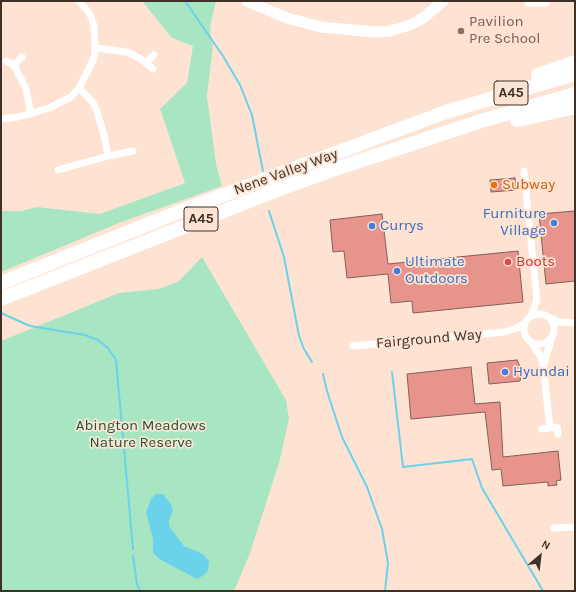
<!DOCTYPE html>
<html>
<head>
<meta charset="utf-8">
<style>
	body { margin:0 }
	#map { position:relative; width:576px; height:592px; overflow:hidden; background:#fee3d2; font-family:Karla,sans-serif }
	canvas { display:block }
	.frame { position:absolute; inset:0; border:2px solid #3d3128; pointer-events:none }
	.north { position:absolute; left:520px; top:536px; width:40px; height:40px; -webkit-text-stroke:3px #fee3d2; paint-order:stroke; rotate:28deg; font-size:11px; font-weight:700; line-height:16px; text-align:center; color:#3d3128 }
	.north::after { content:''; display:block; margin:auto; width:14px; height:18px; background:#3d3128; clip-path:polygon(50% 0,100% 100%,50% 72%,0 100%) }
</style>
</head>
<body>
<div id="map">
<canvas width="576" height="592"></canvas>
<div class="frame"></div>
<div class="north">N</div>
</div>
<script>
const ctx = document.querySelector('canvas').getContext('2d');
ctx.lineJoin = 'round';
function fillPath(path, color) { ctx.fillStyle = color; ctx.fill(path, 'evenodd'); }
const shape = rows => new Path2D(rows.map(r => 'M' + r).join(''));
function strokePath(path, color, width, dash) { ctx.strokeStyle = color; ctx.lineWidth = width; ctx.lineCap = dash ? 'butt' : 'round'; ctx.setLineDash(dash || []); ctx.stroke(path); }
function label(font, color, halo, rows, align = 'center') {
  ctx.font = font + ' Karla,sans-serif'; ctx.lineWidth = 3.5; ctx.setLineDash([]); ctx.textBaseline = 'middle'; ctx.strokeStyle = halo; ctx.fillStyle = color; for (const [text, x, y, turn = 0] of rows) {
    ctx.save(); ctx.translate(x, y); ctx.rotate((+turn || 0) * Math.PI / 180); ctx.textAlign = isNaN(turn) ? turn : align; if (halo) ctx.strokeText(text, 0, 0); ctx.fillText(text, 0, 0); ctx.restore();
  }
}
const green = shape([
	[142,1,216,1,211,22,210,33,213,46,207,96,216,164,222,186,119,223,1,272,1,211,21,211,37,207,100,214,185,183,160,109,187,83,193,46,172,38],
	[202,257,286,400,289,419,279,463,250,553,234,591,1,591,1,341,119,293,158,289,178,282]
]);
const water = shape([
	[156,494,163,494,170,503,173,510,169,520,169,526,184,546,203,554,209,561,208,570,204,575,197,579,161,560,153,553,153,539,146,512,151,499]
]);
const stream = shape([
	[185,1,223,56,240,85,252,115,263,171],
	[269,211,284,257,299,336,304,349,312,362],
	[1,313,30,326,85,335,98,340,108,348,116,360,133,549],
	[392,372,403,467,472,459,482,488,543,591],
	[323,374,327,391,342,437,367,487,382,529,388,563,385,591],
	[133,556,137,584,140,591]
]);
const building = shape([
	[515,178,516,190,491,192,490,180,515,178],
	[575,211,575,281,546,284,539,214,575,211],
	[382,214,388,264,518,251,523,302,413,313,412,301,391,303,388,274,347,278,344,251,333,252,330,220,382,214],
	[517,360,522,370,520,381,489,384,487,363,517,360],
	[471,367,475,404,500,402,503,457,558,451,561,480,556,481,557,485,548,486,548,482,503,486,501,469,492,470,485,412,411,419,407,374,471,367]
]);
const street = shape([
	[528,3,546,3],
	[95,48,127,52,141,59,153,69],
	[6,61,14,65,26,89,31,114],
	[146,63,154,55],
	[14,65,22,57],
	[79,88,92,101,97,111,105,139,108,156,133,151],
	[1,119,18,117,49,108,71,97,79,88,89,69,95,55,95,48,94,26,90,14,79,1],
	[58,170,108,156],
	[524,171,537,300,531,316],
	'524 329a15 15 0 1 1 30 0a15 15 0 1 1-30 0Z',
	[551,318,559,322,575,323],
	[532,343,541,357,543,365,550,428],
	[353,346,504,332,517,328,525,323],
	[544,363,551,341],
	[542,429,557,427,558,434],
	[554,528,575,527]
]);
const secondary = shape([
	[247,1,287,18,321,27,375,32,390,31,410,25,423,18,443,1]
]);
const highway = shape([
	[538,75,575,62],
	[517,120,575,107],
	[1,283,191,207,446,112,575,74],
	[1,299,272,192,338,168,481,121,575,94]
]);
const markers = [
	[461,31,4,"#8d6e63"],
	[494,185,4,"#e8710a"],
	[554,223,4,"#3f7fe0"],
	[372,226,4,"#3f7fe0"],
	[508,262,4,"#e0444e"],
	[397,271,4,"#3f7fe0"],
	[505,372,4,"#3f7fe0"]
];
const shields = [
	[511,93,34],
	[201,219,34]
];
const shieldNames = [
	["A45",511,93],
	["A45",201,219]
];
const educationNames = [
	["Pavilion",469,22],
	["Pre School",469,39]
];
const streetNames = [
	["Nene Valley Way",286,172,-20],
	["Fairground Way",429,339,-5]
];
const foodNames = [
	["Subway",502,185]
];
const shopNames = [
	["Furniture",546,214,"right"],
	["Village",546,231,"right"],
	["Currys",380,226],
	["Ultimate",405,262],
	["Outdoors",405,279],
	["Hyundai",513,372]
];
const healthNames = [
	["Boots",516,262]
];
const parkNames = [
	["Abington Meadows",141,426],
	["Nature Reserve",141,443]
];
fillPath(green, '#a8e6c3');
fillPath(water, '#6bd2eb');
strokePath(stream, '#6bd2eb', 2);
fillPath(building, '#e7948c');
strokePath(building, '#825f5b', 1);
strokePath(street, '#fff', 7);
strokePath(secondary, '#fff', 11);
strokePath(highway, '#fff', 14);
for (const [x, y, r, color] of markers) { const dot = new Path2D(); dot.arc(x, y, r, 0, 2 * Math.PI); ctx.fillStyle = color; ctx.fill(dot); strokePath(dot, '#fee3d2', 1.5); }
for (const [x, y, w] of shields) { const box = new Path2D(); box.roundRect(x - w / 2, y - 12, w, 24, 3); ctx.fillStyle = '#fee3d2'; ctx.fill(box); strokePath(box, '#3d3128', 1); }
label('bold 14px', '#3d3128', null, shieldNames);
label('15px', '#785e54', '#fee3d2', educationNames, 'left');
label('15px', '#3d3128', '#fee3d2', streetNames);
label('15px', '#c56008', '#fee3d2', foodNames, 'left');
label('15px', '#366cbe', '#fee3d2', shopNames, 'left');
label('15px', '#be3a42', '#fee3d2', healthNames, 'left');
label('15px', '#1a583c', '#fee3d2', parkNames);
</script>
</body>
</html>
